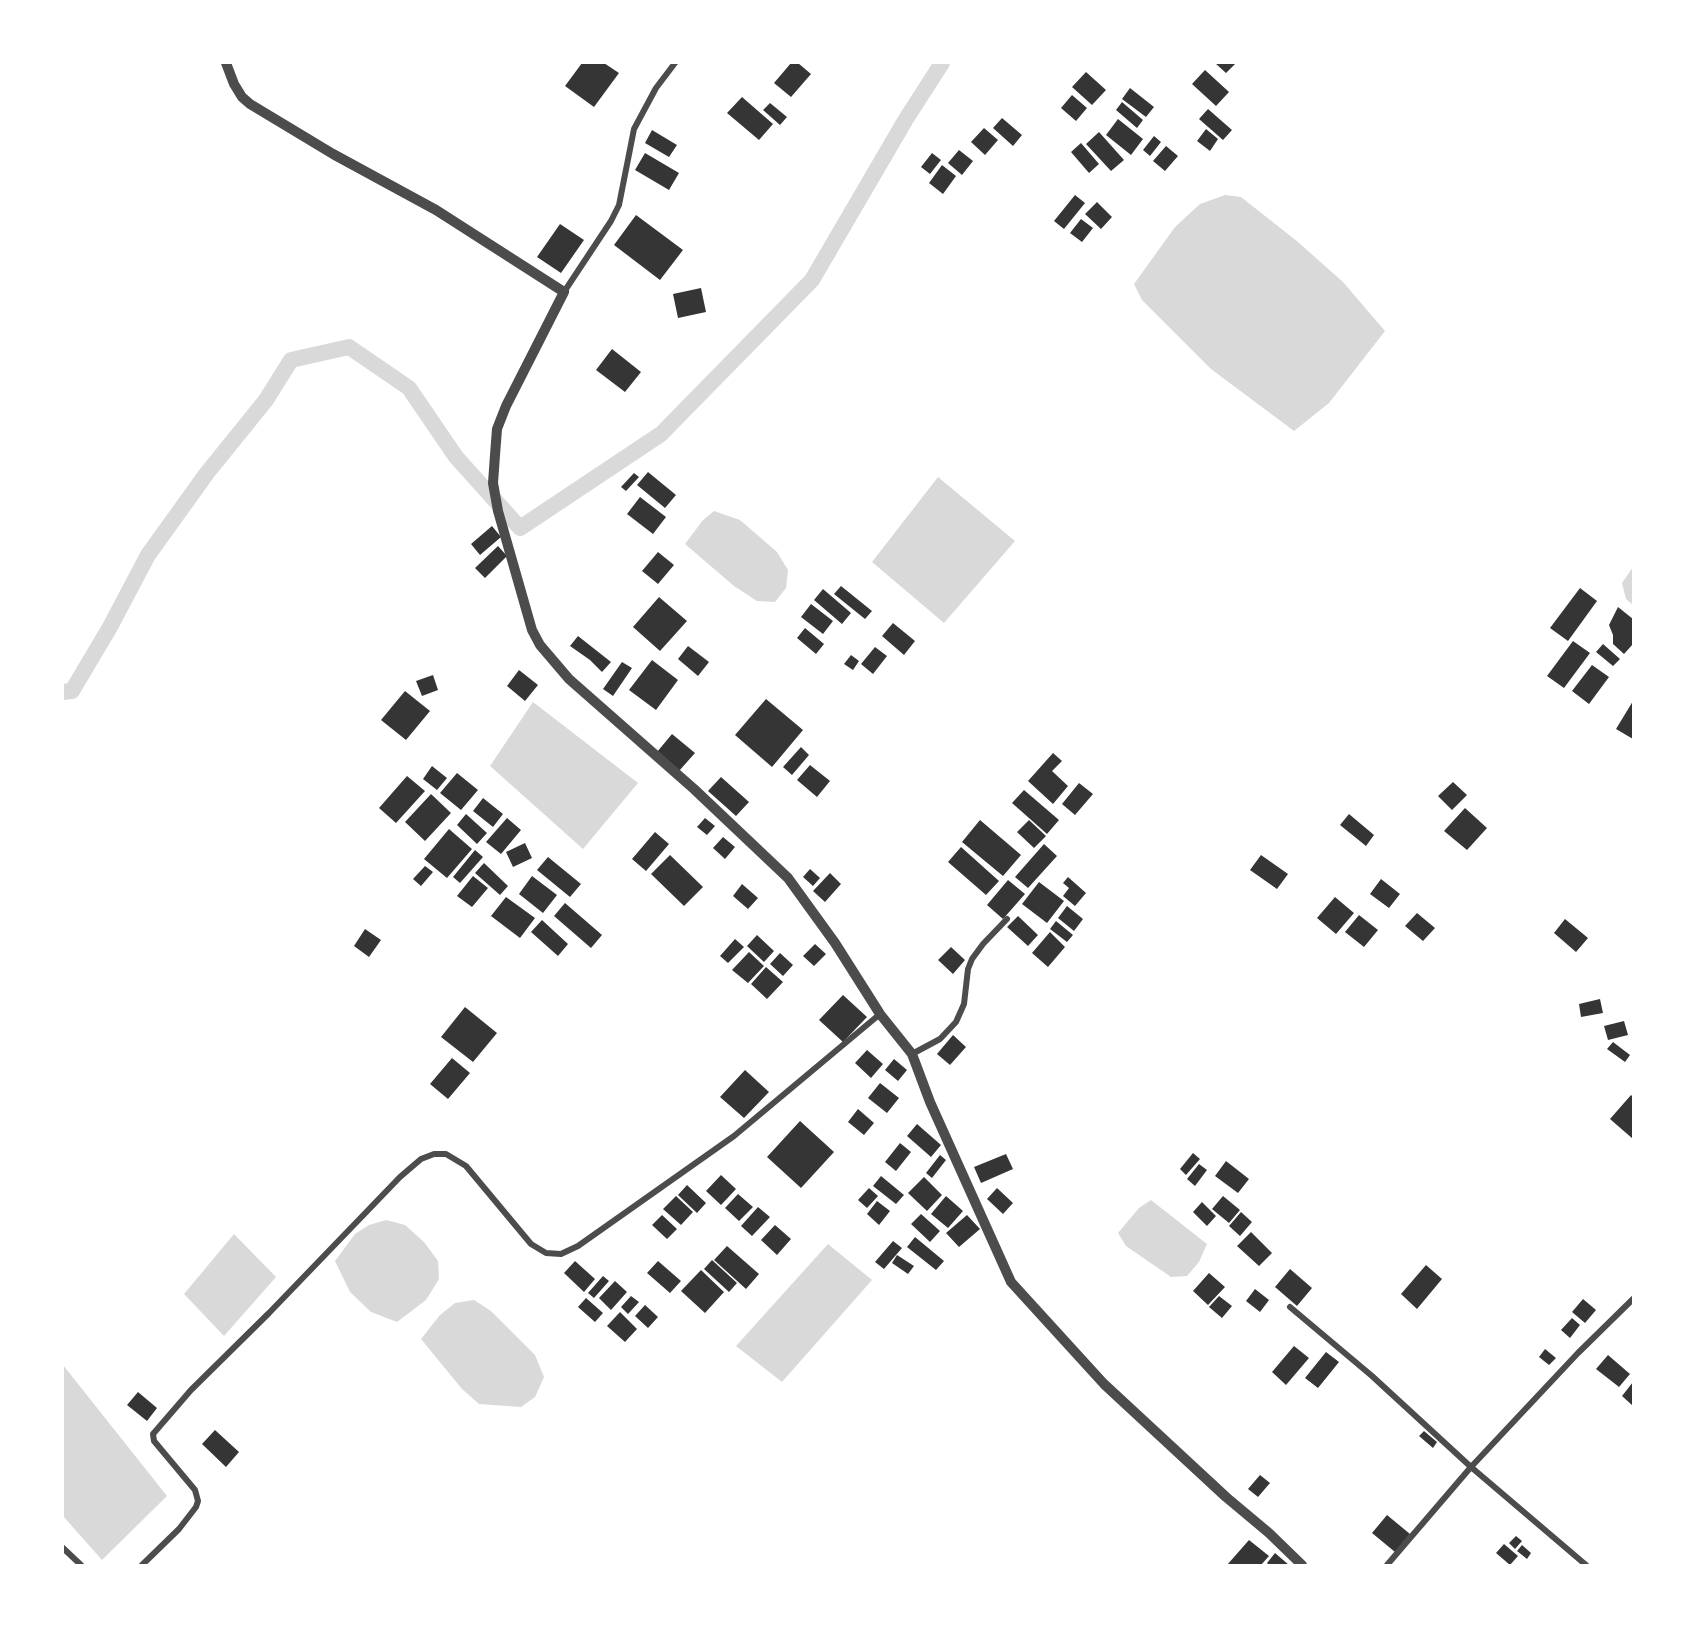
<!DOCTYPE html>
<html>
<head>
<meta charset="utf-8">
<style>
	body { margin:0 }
	#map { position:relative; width:1696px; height:1628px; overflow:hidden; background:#fff; font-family:Poppins,sans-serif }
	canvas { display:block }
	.frame { position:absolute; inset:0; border:64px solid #fff; pointer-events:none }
</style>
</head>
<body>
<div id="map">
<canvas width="1696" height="1628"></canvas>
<div class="frame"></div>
</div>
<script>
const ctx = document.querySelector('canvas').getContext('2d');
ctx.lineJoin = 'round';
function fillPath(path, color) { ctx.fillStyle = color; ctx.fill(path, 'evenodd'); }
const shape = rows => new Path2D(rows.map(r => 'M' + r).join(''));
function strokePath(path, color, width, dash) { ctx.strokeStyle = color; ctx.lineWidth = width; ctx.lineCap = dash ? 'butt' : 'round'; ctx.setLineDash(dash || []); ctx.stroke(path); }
const water = shape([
	[1225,195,1241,197,1298,242,1343,282,1385,331,1329,403,1294,431,1211,369,1142,300,1134,284,1175,227,1200,204],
	[938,477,1015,541,944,623,872,562],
	[714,511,740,520,777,552,788,570,786,588,775,602,757,601,734,586,685,544,703,520],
	[1633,567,1633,605,1626,599,1622,583],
	[533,702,638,783,583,849,490,766],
	[1151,1200,1207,1244,1199,1262,1187,1276,1171,1277,1126,1246,1118,1233,1139,1208],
	[386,1220,405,1225,424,1242,438,1261,439,1279,426,1300,397,1322,371,1312,350,1292,335,1261,355,1234,369,1225],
	[234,1234,276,1277,224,1336,184,1294],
	[828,1244,872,1280,782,1382,736,1346],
	[474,1300,491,1311,535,1355,544,1377,535,1397,521,1407,479,1404,462,1389,421,1339,440,1315,455,1303],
	[63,1365,167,1496,102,1560,63,1516]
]);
const canal = shape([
	[63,692,72,691,110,627,148,555,207,473,266,400,291,360,349,347,409,388,456,457,520,528,661,434,812,280,906,119,942,63]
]);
const building = shape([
	[582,63,604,63,619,73,594,107,565,86],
	[791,63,798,63,811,74,791,97,774,83],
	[1215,63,1236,63,1226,73],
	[1205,70,1229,92,1216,106,1192,84],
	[1086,72,1106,90,1092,105,1072,87],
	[1130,88,1154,107,1146,117,1122,99],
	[1072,95,1087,108,1076,121,1061,108],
	[742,97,773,124,759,140,727,113],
	[1122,102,1143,120,1137,128,1116,110],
	[770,103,787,117,780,125,763,110],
	[1208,109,1232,130,1223,140,1199,119],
	[1002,118,1022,135,1013,146,993,128],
	[1118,119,1143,139,1131,155,1106,135],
	[984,128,998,140,985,155,971,142],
	[1206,129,1218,139,1210,151,1197,141],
	[652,130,677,145,669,157,645,143],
	[1099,132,1124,160,1111,171,1086,144],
	[1154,136,1161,142,1150,156,1143,150],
	[1081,143,1099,164,1089,173,1071,152],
	[1166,146,1178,156,1165,171,1153,161],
	[959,150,973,161,962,175,948,163],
	[645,153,679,173,669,190,635,170],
	[932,153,941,160,930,174,921,167],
	[942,165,956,176,943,194,929,183],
	[1075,195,1085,203,1064,229,1054,221],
	[1097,202,1112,217,1101,229,1085,214],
	[636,215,683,250,660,280,614,245],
	[1081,219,1093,228,1082,242,1070,233],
	[560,224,584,240,561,273,537,257],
	[701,288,706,312,678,318,673,294],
	[612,349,641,372,625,392,596,370],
	[648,472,676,495,665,508,637,485],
	[634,473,639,477,626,491,621,487],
	[640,497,666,517,653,534,627,514],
	[492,526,501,537,480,555,471,544],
	[498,546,507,556,485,578,475,568],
	[658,552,674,565,658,584,642,571],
	[841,586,872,611,865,619,834,594],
	[1580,588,1597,601,1568,641,1550,628],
	[823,589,851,613,842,624,814,600],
	[659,597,687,621,660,651,633,627],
	[811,604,833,621,823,634,801,617],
	[1618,607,1633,619,1633,644,1624,654,1613,644,1613,635,1609,625],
	[893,623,915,641,904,655,882,636],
	[805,628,824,644,816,654,797,638],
	[578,636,611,662,602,672,590,660,570,646],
	[1573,641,1590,653,1564,688,1547,676],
	[1603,644,1620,659,1613,666,1596,652],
	[688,646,709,662,698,676,678,659],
	[875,647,887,656,873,674,861,664],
	[851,655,859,661,853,670,844,664],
	[652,660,678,680,656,710,629,690],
	[622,662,632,668,613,696,603,689],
	[1592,665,1609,677,1589,704,1572,691],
	[519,670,538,685,525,701,507,686],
	[433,675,438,690,422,696,416,681],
	[405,691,430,711,406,740,381,720],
	[766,699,803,730,772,767,735,735],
	[1633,701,1633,739,1616,729],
	[672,734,695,753,679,771,657,752],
	[801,747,809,755,792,775,783,767],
	[1053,753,1062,761,1052,771,1068,786,1053,804,1028,781],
	[810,765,830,781,817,797,797,780],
	[432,766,447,778,437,790,423,779],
	[457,773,478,790,461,810,440,793],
	[407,776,425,791,396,823,379,808],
	[721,777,749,802,736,816,708,791],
	[1453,782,1467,795,1452,810,1438,796],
	[1079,783,1093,794,1075,815,1062,804],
	[1024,790,1059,820,1047,834,1012,803],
	[431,794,451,813,425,841,405,822],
	[483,798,503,814,493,827,473,811],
	[1465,808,1487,828,1467,850,1444,831],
	[466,814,487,833,477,844,457,825],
	[1349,814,1374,835,1366,846,1340,825],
	[507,818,521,830,501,854,486,842],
	[705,818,715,826,707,835,697,827],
	[980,820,1021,855,1003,876,962,842],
	[1029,820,1046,836,1034,848,1017,832],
	[449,829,472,849,447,878,424,859],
	[655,832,669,844,646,871,632,859],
	[723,837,735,847,725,859,713,848],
	[525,843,532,858,513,867,506,852],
	[1044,844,1057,856,1028,888,1015,877],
	[961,847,999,881,986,895,948,862],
	[475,850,483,857,460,883,453,877],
	[670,855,703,887,684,906,651,874],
	[1261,855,1288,874,1277,889,1250,870],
	[548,857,581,884,570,897,537,870],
	[484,863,508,886,500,895,475,873],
	[425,866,433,872,421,886,413,879],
	[810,869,820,878,813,886,803,877],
	[830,873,841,884,825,902,813,891],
	[473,876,488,888,472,907,457,896],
	[532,876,557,895,543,913,519,894],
	[1068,877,1086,893,1075,906,1063,896,1069,888,1063,883],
	[1381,879,1400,894,1389,908,1370,894],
	[1008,880,1025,894,1003,919,987,905],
	[1039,882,1064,901,1047,923,1022,904],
	[742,884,758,898,748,909,733,896],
	[506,897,535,918,520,938,491,916],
	[1335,897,1354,913,1336,934,1317,918],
	[565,903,602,935,591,948,554,916],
	[1067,906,1083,919,1074,931,1058,918],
	[1417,913,1435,928,1423,941,1405,926],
	[1359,915,1378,930,1364,947,1345,932],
	[1018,916,1038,935,1028,946,1007,927],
	[1565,919,1588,938,1576,952,1554,933],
	[542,920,568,944,558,956,531,932],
	[1056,921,1073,935,1067,942,1050,929],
	[365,929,381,940,369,957,354,946],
	[1050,932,1065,947,1048,967,1032,953],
	[757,935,774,951,764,962,747,946],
	[735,939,744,947,728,963,720,956],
	[815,944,826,954,814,966,803,956],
	[951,947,965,960,953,974,938,960],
	[749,952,764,966,748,983,732,970],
	[780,953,793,965,783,976,770,964],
	[766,967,783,982,767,999,751,984],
	[843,995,867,1017,843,1042,819,1020],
	[1600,999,1603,1013,1581,1017,1579,1004],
	[465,1007,497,1033,473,1062,441,1037],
	[1624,1021,1628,1035,1608,1040,1604,1026],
	[953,1035,966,1047,950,1065,937,1054],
	[1613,1042,1630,1055,1625,1062,1607,1049],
	[867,1050,883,1064,871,1078,855,1063],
	[452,1058,470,1073,448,1099,430,1084],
	[894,1059,907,1070,898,1081,885,1070],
	[745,1070,769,1092,744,1118,720,1097],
	[880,1083,899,1098,887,1113,868,1098],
	[1631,1095,1633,1097,1633,1139,1610,1119],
	[858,1109,874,1123,864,1135,848,1122],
	[800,1121,834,1152,801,1188,767,1157],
	[917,1124,941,1145,931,1157,907,1136],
	[900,1143,911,1152,896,1171,885,1162],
	[1193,1153,1200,1159,1186,1175,1180,1169],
	[1006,1154,1013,1169,981,1183,974,1167],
	[940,1155,946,1160,932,1178,926,1173],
	[1226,1161,1249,1179,1238,1193,1215,1176],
	[1199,1164,1207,1170,1195,1186,1187,1179],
	[721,1175,736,1189,721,1205,706,1191],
	[881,1176,904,1195,896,1204,873,1186],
	[924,1177,942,1195,927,1211,908,1193],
	[687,1185,706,1203,697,1213,678,1195],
	[869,1188,878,1196,867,1208,858,1200],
	[997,1188,1013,1203,1003,1214,987,1199],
	[738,1194,753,1207,739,1221,725,1208],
	[676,1196,693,1212,681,1225,663,1209],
	[946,1196,963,1211,948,1228,931,1214],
	[1223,1196,1240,1210,1229,1223,1212,1209],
	[877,1201,890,1211,879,1225,867,1214],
	[1202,1202,1216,1216,1207,1226,1193,1212],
	[758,1207,770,1217,752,1236,741,1226],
	[1241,1212,1252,1222,1240,1236,1229,1226],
	[921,1214,940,1231,930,1242,911,1224],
	[662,1215,677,1229,667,1239,652,1225],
	[967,1215,980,1229,959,1247,946,1233],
	[775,1225,791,1239,777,1255,761,1240],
	[1251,1232,1272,1253,1259,1266,1237,1246],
	[915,1237,944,1261,936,1270,907,1247],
	[893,1241,902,1248,884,1269,875,1262],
	[727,1246,759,1274,746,1289,714,1260],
	[897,1255,914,1266,908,1274,892,1263],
	[712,1260,737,1283,729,1292,704,1269],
	[575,1261,595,1279,584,1292,564,1273],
	[658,1261,681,1281,670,1293,647,1273],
	[1426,1265,1442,1279,1417,1309,1401,1294],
	[1290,1269,1312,1288,1297,1306,1275,1287],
	[701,1270,724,1292,705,1313,681,1291],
	[1209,1273,1225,1287,1208,1305,1193,1291],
	[603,1276,609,1281,594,1298,588,1293],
	[615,1281,627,1292,611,1310,599,1298],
	[1255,1289,1269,1300,1260,1312,1246,1301],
	[631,1296,639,1302,628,1314,621,1307],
	[1219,1296,1232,1306,1222,1318,1209,1307],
	[586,1298,603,1313,595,1322,578,1307],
	[1583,1299,1596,1310,1585,1323,1572,1312],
	[645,1305,658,1317,648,1328,635,1316],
	[620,1312,637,1329,625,1342,607,1326],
	[1572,1318,1580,1325,1570,1338,1561,1330],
	[1294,1346,1309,1358,1286,1385,1272,1372],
	[1545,1349,1556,1358,1549,1365,1539,1357],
	[1326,1352,1339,1362,1318,1388,1305,1378],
	[1608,1355,1630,1374,1619,1387,1596,1369],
	[1633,1382,1633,1406,1622,1396],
	[138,1392,157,1408,147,1421,127,1405],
	[215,1430,239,1452,226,1467,202,1444],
	[1424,1431,1437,1442,1433,1448,1419,1436],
	[1260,1475,1270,1483,1258,1497,1248,1489],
	[1387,1515,1410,1534,1395,1552,1372,1533],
	[1516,1536,1522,1541,1515,1549,1509,1543],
	[1249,1540,1269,1556,1261,1565,1227,1565],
	[1504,1544,1518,1556,1510,1565,1496,1553],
	[1522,1545,1531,1553,1527,1559,1517,1551],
	[1275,1553,1289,1565,1269,1565,1267,1563]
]);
const minor = shape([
	[564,292,611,221,619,205,634,129,656,88,675,63],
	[912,1054,940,1039,956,1022,964,1004,968,969,972,959,983,944,1007,919],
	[1290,1307,1372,1376,1471,1467,1586,1565],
	[63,1548,81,1565],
	[142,1565,179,1529,196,1507,198,1501,195,1490,154,1441,153,1434,191,1390,269,1313,400,1177,421,1159,434,1154,446,1154,466,1166,531,1244,546,1253,561,1254,578,1246,734,1136,880,1014],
	[1387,1565,1471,1467,1578,1353,1633,1299]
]);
const tertiary = shape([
	[226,63,234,84,242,97,250,104,333,154,436,210,564,292,506,406,497,429,495,455,493,483,498,511,532,630,540,645,569,679,694,789,788,878,835,943,880,1014,912,1054,930,1102,1011,1282,1104,1384,1226,1497,1269,1533,1302,1565]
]);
fillPath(water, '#d9d9d9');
strokePath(canal, '#d9d9d9', 16);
fillPath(building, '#353535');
strokePath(minor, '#4c4c4c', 6);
strokePath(tertiary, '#4c4c4c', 10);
</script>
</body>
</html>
